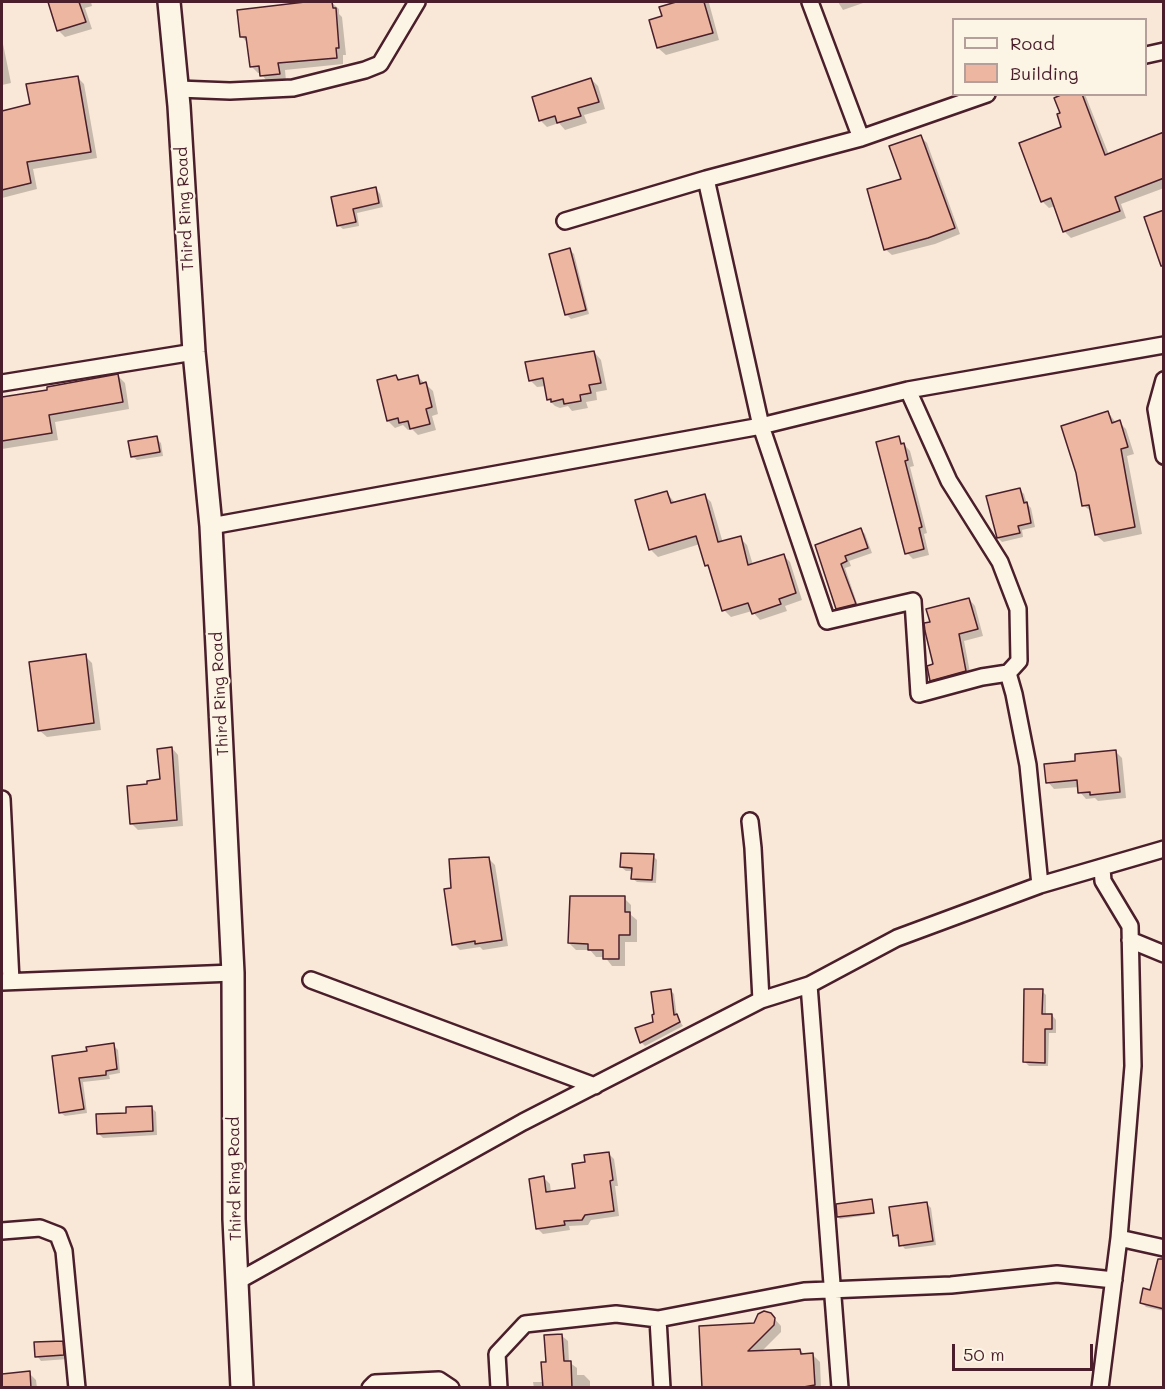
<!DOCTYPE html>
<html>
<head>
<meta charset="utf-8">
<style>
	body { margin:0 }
	#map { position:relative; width:1165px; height:1389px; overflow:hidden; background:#f9e8d7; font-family:Mali,sans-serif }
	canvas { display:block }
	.frame { position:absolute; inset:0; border:3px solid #4a1f2b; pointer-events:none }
	.legend { position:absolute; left:952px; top:18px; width:195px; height:78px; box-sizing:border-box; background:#fcf5e5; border:2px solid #b59f9b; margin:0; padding:8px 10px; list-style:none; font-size:18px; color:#4a1f2b }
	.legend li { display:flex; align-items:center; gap:12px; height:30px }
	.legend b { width:30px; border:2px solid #b59f9b }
	.scale { position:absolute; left:952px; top:1344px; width:141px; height:27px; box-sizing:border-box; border:3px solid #4a1f2b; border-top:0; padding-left:8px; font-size:18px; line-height:21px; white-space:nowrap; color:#4a1f2b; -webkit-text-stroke:4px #fcf5e5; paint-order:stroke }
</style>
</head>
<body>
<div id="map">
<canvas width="1165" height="1389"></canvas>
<div class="frame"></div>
<ul class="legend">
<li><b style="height:8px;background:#fcf5e5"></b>Road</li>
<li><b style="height:16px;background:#ecb6a0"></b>Building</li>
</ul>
<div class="scale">50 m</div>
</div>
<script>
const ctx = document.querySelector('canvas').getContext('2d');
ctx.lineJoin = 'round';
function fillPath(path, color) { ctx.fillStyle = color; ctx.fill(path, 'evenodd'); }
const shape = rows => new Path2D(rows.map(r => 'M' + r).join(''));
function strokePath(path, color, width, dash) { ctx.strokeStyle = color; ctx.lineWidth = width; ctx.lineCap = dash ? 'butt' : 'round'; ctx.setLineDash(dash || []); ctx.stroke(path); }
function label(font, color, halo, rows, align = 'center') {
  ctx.font = font + ' Mali,sans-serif'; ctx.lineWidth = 4.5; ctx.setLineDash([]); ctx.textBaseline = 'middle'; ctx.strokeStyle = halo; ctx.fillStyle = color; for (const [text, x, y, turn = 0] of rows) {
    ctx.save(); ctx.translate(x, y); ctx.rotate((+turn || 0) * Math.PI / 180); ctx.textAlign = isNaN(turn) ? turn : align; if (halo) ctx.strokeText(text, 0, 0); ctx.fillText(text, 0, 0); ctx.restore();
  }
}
const shadow = shape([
	[49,2,91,2,92,6,85,8,92,29,65,37,58,30],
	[299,2,331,2,339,9,339,14,342,17,346,55,343,55,343,64,285,70,286,81,268,83,261,73,258,73,251,66,249,44,242,37],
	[682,2,709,3,719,40,666,55,658,48,651,21,664,17,661,8],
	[838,2,866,2,843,10],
	[2,39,11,83,2,85],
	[77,77,84,84,97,158,33,169,37,189,2,198,2,112,31,106],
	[591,79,598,86,605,109,584,115,587,123,565,130,559,123,547,127,540,120],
	[1067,94,1084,94,1086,97,1109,155,1164,134,1164,188,1121,204,1126,218,1071,238,1064,231,1055,206,1049,208,1042,201,1063,128,1062,114],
	[921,137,927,143,960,234,935,244,892,255,885,249,903,180],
	[376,189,380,194,383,207,357,213,359,226,343,229,338,225,333,198],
	[570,250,574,254,589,314,571,319,566,314],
	[594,352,601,360,607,390,596,392,597,400,586,402,588,408,572,411,568,406,560,408,555,406,548,399,546,386,537,387,530,380],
	[118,376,125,383,129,409,55,422,58,440,2,449,2,399],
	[396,376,401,381,418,377,433,391,438,414,432,416,436,430,418,435,412,429,408,430,403,425,395,428,388,421],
	[1108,412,1116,423,1119,422,1126,429,1134,454,1127,456,1142,534,1104,542,1096,535,1092,512,1083,505,1077,473],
	[156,438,161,443,163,456,137,460,132,456],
	[898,438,910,451,914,466,910,467,927,533,924,534,929,555,913,559,907,553],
	[1020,490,1024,494,1027,504,1031,508,1035,527,1022,530,1023,537,1002,542,998,538],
	[667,493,675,503,704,495,711,502,723,543,740,538,747,545,753,565,783,555,790,562,802,600,785,606,787,611,760,620,752,611,731,617,724,610,711,570,706,565,700,544,658,557,651,550,637,501],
	[861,530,865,534,872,553,849,561,851,566,845,568,859,609,842,613,838,608,817,546],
	[969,599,975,606,983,636,964,641,971,678,937,687,931,680,935,665,931,623],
	[85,656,92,663,101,730,47,737,39,730],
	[172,748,178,755,183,826,138,830,131,823,148,785,162,781],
	[1115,751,1122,758,1126,798,1098,801,1095,798,1086,799,1080,792,1079,787,1054,789,1048,782,1077,763],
	[653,856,657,860,656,883,637,882,632,878,633,871,626,871,621,867],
	[489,859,495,865,508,946,483,950,480,947,460,950,454,944,452,889],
	[624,898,631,905,631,915,637,920,637,942,625,942,625,966,612,966,605,957,596,957,590,950,576,950,569,943],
	[670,990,674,994,677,1017,683,1026,645,1046,641,1042,655,1023],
	[1042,991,1046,995,1046,1015,1052,1015,1056,1020,1056,1033,1049,1033,1048,1066,1029,1066,1025,1062],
	[113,1045,118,1050,120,1073,109,1075,110,1079,83,1082,87,1113,65,1116,60,1112,88,1053],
	[151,1107,156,1112,157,1135,103,1138,99,1134,128,1114],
	[608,1153,614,1159,618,1186,615,1186,619,1216,591,1220,588,1225,569,1226,570,1230,543,1234,537,1228,544,1178,550,1184,551,1193,577,1189,586,1164],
	[871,1200,875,1214,840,1219,838,1217],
	[927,1204,931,1208,936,1245,905,1249,894,1235],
	[1164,1275,1164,1311,1146,1307,1142,1303],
	[770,1314,781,1326,781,1332,761,1352,800,1350,805,1355,813,1355,820,1362,821,1388,703,1388,755,1325],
	[561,1335,568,1341,569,1362,577,1368,577,1375,584,1375,590,1381,590,1388,534,1388,533,1382,544,1382,547,1363],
	[62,1342,67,1347,68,1359,41,1361,37,1356],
	[29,1373,36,1380,37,1388,2,1388,2,1376]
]);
const building = shape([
	[48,2,79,2,86,22,57,31,48,2],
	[305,2,332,2,333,8,336,8,339,48,336,48,337,58,278,63,280,74,260,76,259,66,250,67,246,37,240,37,237,10,305,2],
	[676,2,704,2,713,33,657,48,649,20,662,16,659,7,676,2],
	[78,76,91,152,27,162,31,183,2,190,2,111,30,104,26,84,78,76],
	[591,78,599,102,578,108,581,116,557,123,555,116,539,121,532,97,591,78],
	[1063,94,1082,94,1105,155,1164,132,1164,178,1115,197,1120,211,1063,232,1051,198,1041,202,1019,143,1061,127,1057,114,1060,113,1054,98,1063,94],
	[921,135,955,228,928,238,884,250,867,189,901,179,889,146,921,135],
	[376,187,379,203,353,209,356,222,337,226,331,197,376,187],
	[1164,210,1164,266,1161,266,1144,217,1164,210],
	[570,248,586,310,565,315,549,254,570,248],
	[594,351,601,383,589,385,591,393,580,395,581,401,564,404,563,399,551,402,551,399,547,400,543,378,529,381,525,362,594,351],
	[118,374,123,402,49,415,52,433,2,441,2,397,47,390,47,387,118,374],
	[396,375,398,380,418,375,420,384,426,382,432,407,426,409,430,424,410,429,408,421,399,423,398,418,387,421,377,380,396,375],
	[1108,411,1112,423,1120,420,1128,447,1121,449,1135,527,1095,535,1089,505,1082,506,1076,473,1061,426,1108,411],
	[157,436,160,452,131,457,128,441,157,436],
	[899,436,901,444,904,443,908,460,905,461,922,527,919,528,924,549,905,554,876,442,899,436],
	[1020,488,1024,503,1027,502,1031,523,1018,526,1020,533,997,538,986,496,1020,488],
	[667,491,671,503,705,494,718,542,741,536,748,565,784,554,796,593,779,599,781,604,752,614,748,603,722,611,708,565,705,566,696,536,649,550,635,500,667,491],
	[861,528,868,548,845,556,847,561,841,564,856,604,836,609,815,545,861,528],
	[969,598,978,629,959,634,966,671,930,681,927,666,933,664,925,631,924,623,930,622,926,609,969,598],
	[86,654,94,723,38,731,29,662,86,654],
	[172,747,177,820,130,824,127,786,147,784,147,781,160,779,157,749,172,747],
	[1116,750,1120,792,1090,795,1090,792,1078,793,1077,780,1046,783,1044,764,1075,761,1075,754,1116,750],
	[621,853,654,854,652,880,631,879,632,868,620,867,621,853],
	[489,857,502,940,475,944,475,941,452,945,444,889,451,888,449,859,489,857],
	[570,896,625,896,625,912,630,912,630,935,619,935,619,959,603,959,603,950,588,950,588,944,568,943,570,896],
	[671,989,674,1015,677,1014,680,1022,640,1043,635,1028,653,1022,652,1015,654,1014,651,992,671,989],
	[1024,989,1043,989,1042,1014,1052,1014,1052,1029,1045,1029,1045,1063,1023,1062,1024,989],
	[114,1043,117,1069,106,1071,106,1075,79,1078,84,1109,59,1113,52,1056,87,1051,86,1047,114,1043],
	[152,1106,153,1131,97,1134,96,1114,126,1113,126,1107,152,1106],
	[609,1152,613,1180,610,1181,614,1211,585,1215,582,1220,564,1221,565,1225,536,1229,529,1179,544,1176,546,1192,575,1188,572,1164,585,1162,584,1155,609,1152],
	[872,1199,874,1213,837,1217,836,1204,872,1199],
	[927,1202,933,1241,899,1246,898,1235,893,1236,889,1207,927,1202],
	[1158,1259,1164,1259,1164,1309,1140,1303,1143,1288,1150,1290,1158,1259],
	[764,1311,771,1313,775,1318,774,1325,748,1351,800,1349,801,1354,813,1353,815,1385,798,1388,702,1388,699,1326,754,1323,758,1314,764,1311],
	[562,1334,564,1361,571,1361,572,1388,543,1388,541,1362,546,1362,544,1335,562,1334],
	[63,1341,64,1355,35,1357,34,1342,63,1341],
	[30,1371,31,1388,2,1388,2,1374,30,1371]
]);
const street = shape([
	[810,2,861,138],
	[1146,55,1164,51],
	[178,89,230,91,293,88,365,70,380,64,417,2],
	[706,179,761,426,827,621,913,601,919,694,982,677,1008,673,1014,694,1028,765,1040,885],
	[565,221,706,179,861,138,987,94],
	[1164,380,1156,409,1164,456],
	[2,383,194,352],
	[908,390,949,481,1000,562,1018,609,1019,661,1008,673],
	[211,526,761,426,908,390,1164,345],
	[2,799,11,981],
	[750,821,753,848,761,1000],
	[1130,940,1164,954],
	[311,980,595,1086],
	[2,982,233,973],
	[809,985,840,1388],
	[2,1231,40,1228,58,1235,64,1251,77,1388],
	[1119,1238,1164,1248],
	[238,1281,523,1122,761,1000,809,985,897,938,1040,885,1164,849],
	[658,1319,662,1388],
	[370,1388,375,1383,439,1380,451,1388],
	[499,1388,497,1354,525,1324,616,1314,658,1319,804,1291,951,1285,1057,1274,1114,1280],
	[1100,1388,1119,1238,1133,1066,1130,926,1103,881,1102,868]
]);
const secondary = shape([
	[169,2,179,106,194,352,211,526,233,973,234,1219,242,1388]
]);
const streetNames = [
	["Third Ring Road",185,209,-93],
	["Third Ring Road",220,694,-93],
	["Third Ring Road",235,1179,-91]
];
fillPath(shadow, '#0003');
fillPath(building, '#ecb6a0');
strokePath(building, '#4a1f2b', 1.5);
strokePath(street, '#4a1f2b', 20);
strokePath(secondary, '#4a1f2b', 26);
strokePath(street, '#fcf5e5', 15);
strokePath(secondary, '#fcf5e5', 21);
label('16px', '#4a1f2b', '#fcf5e5', streetNames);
</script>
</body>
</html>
